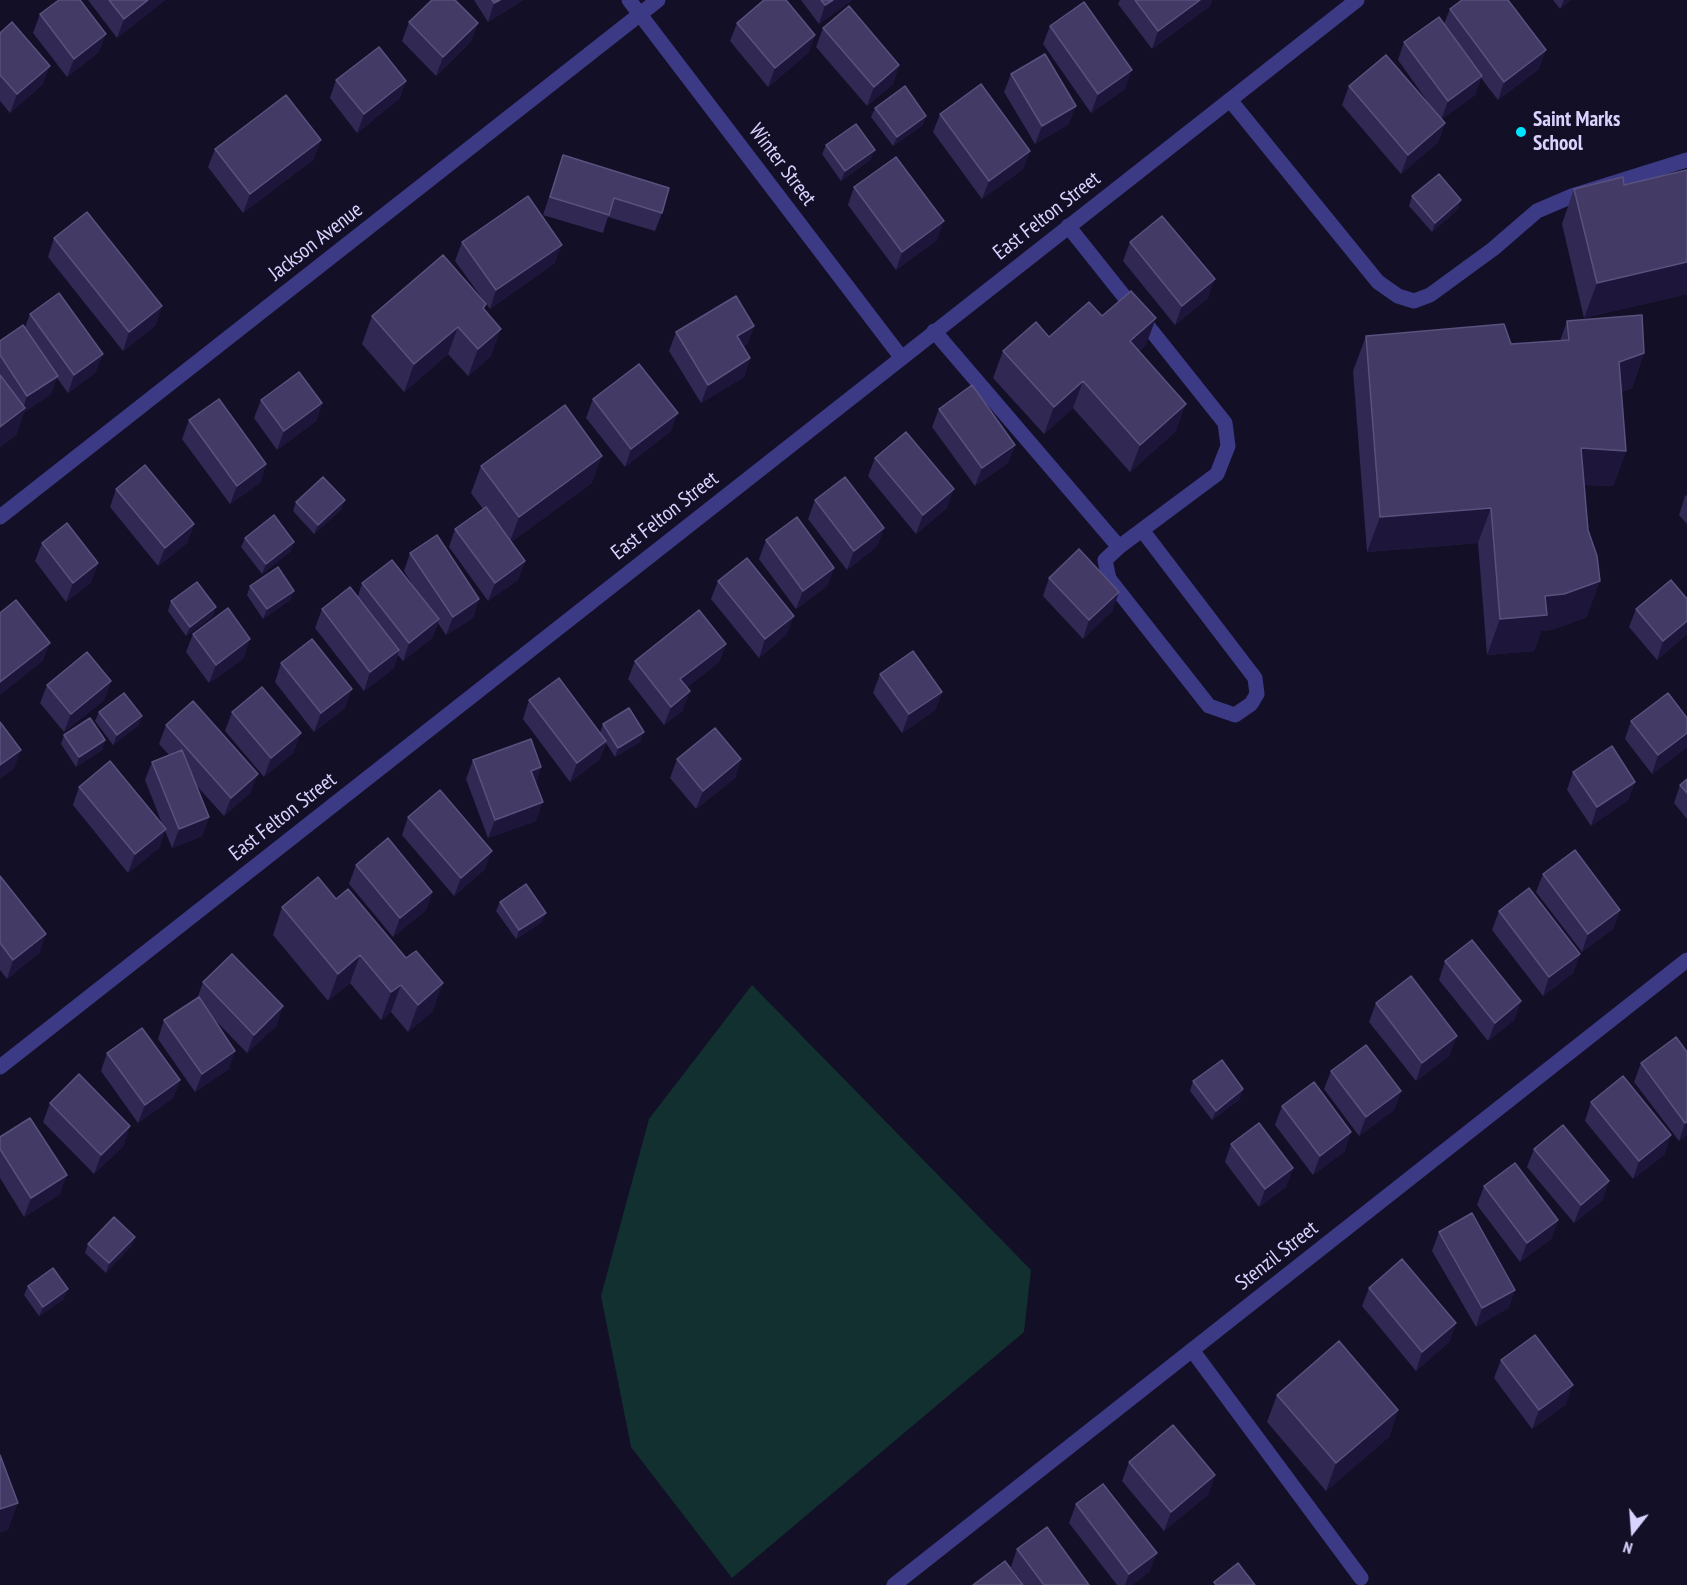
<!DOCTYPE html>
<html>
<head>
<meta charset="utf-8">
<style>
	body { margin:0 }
	#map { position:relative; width:1687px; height:1585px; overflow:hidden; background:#130f26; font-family:"PT Sans Narrow",sans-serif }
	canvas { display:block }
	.north { position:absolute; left:1603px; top:1501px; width:60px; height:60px; -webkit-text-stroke:4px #130f26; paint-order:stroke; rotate:197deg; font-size:16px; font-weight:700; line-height:24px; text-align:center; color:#d9d4ff }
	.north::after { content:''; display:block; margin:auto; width:21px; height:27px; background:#d9d4ff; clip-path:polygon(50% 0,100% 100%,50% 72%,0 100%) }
</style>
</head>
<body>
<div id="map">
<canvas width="1687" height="1585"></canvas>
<div class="north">N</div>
</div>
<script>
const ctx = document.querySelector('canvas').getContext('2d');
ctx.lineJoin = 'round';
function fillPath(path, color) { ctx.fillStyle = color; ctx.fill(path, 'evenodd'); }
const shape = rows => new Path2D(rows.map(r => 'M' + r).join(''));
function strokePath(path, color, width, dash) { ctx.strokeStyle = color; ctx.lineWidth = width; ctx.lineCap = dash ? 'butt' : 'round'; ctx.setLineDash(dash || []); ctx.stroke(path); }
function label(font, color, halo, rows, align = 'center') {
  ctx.font = font + ' "PT Sans Narrow",sans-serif'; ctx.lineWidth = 5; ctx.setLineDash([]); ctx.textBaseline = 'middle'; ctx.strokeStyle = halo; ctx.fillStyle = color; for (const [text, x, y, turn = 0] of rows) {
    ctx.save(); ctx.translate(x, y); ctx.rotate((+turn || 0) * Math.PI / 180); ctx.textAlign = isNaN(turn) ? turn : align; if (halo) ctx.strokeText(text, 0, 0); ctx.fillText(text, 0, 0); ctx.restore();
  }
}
const green = shape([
	[752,985,1031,1270,1024,1332,732,1578,631,1447,601,1296,649,1119]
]);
const lane = shape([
	[1230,100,1378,282,1398,296,1414,301,1430,295,1493,249,1537,211,1572,196,1687,160],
	[1068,226,1225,423,1228,446,1217,474,1119,547,1105,560,1109,579,1209,706,1235,715,1251,704,1257,694,1255,678,1142,530],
	[934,331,1119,547],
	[1192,1350,1361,1578]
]);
const street = shape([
	[629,0,901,357],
	[0,517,658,0],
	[0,1067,1357,0],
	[894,1585,1687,960]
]);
const wall = shape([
	[88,0,165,0,117,38],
	[474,0,523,0,488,22],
	[801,0,852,0,819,24],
	[1120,0,1212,0,1210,6,1152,49,1118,4],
	[1553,0,1571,0,1560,9],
	[1450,9,1539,69,1498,100,1481,78,1475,95,1442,119,1445,123,1438,142,1401,174,1342,105,1349,86,1437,115,1398,60,1404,42,1444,24],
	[40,14,99,52,67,77,33,33],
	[409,22,478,23,471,41,436,76,402,41],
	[737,23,815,35,808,53,768,87,730,41],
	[1050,26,1125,89,1091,113,1043,44],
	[823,28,899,65,893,84,867,106,816,47],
	[0,33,43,84,10,113,0,101],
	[1011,74,1069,124,1035,144,1004,92],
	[336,80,406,81,399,99,357,133,330,98],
	[875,108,923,125,893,146,871,117],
	[940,114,1030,151,1023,169,982,199,933,132],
	[826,145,871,159,841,181,822,154],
	[215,149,314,159,243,213,208,167],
	[563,155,662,213,655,231,608,217,603,233,543,215],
	[1687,170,1687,294,1584,318,1562,224,1574,189,1624,185],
	[854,187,937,240,896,270,848,205],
	[1412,196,1458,209,1432,232,1409,206],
	[54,238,156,325,123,351,48,257],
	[462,242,555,263,490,309,455,261],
	[1130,242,1208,298,1175,325,1123,261],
	[486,304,484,309,491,356,468,376,448,354,404,392,362,344,372,316],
	[30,314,96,372,68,393,57,378,51,394,24,412,16,435,0,447,0,341,25,327],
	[1102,316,1146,345,1139,351,1176,431,1130,472,1073,408,1044,434,993,378,1003,351,1049,337],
	[1567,321,1644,353,1632,388,1621,392,1626,451,1613,486,1584,485,1587,617,1551,630,1541,631,1534,651,1487,655,1478,543,1367,552,1353,371,1366,336,1511,344,1560,341],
	[754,326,747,344,743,347,750,358,744,377,701,403,669,351,676,332],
	[593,399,671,431,625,467,586,418],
	[261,400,322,403,316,421,277,450,254,418],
	[939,409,1015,445,1008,463,975,486,932,427],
	[189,420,266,464,260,483,230,504,182,439],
	[875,458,947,508,916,534,868,476],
	[481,466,592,483,511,542,525,561,518,580,488,601,449,547,455,529,483,509,471,493],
	[116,489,194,524,187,543,158,566,110,507],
	[1687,495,1687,524,1679,515,1685,496],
	[815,500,884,528,877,546,847,570,808,519],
	[296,502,342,509,314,534,293,511],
	[245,538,291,551,262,574,241,547],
	[766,540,834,568,827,586,796,609,759,559],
	[42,543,98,563,91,582,66,602,35,561],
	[410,553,479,599,473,618,446,635,438,623,432,638,403,661,398,655,393,669,364,691,315,628,322,609,358,596,362,583,420,596,404,571],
	[1049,578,1119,592,1112,611,1083,639,1043,596],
	[718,581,787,634,759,658,711,599],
	[250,586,294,591,290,600,263,619,247,595],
	[1687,599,1687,634,1657,660,1629,627,1636,609],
	[171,601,216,607,213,616,186,636,168,611],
	[193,634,244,658,209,683,186,652],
	[726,644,719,662,687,687,683,710,664,725,628,679,635,661],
	[281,663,345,708,314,732,275,682],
	[880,674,942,692,935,710,902,733,873,693],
	[111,681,104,700,64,732,40,703,47,685],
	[529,700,600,733,603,724,640,742,615,757,606,743,599,760,570,782,523,719],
	[99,712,139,725,113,745,95,721],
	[232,712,294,752,264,777,225,731],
	[1687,718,1687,747,1652,774,1625,739,1631,721],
	[166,725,251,792,224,816,196,785,209,817,202,836,172,848,165,831,159,848,128,873,73,805,79,787,163,826,145,780,152,762,169,755,159,744],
	[64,735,105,740,102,750,76,767,61,744],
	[677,759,741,759,735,778,696,809,670,778],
	[473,760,541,767,536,783,536,821,488,838,466,779],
	[1573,772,1635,782,1628,800,1591,826,1567,790],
	[1687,779,1687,819,1674,803,1680,785],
	[408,817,485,869,454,896,402,835],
	[356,865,432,892,426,910,393,937,349,884],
	[1543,874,1620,910,1613,929,1582,952,1536,892],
	[0,876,40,952,7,979,0,970],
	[318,877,433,1011,408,1032,391,1012,381,1020,350,983,328,1001,273,935,282,907],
	[500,902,542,922,516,939,496,911],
	[1499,911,1580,954,1573,973,1543,996,1492,930],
	[1445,961,1521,1001,1514,1020,1488,1041,1439,980],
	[203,982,277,1025,247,1053,213,1018,229,1069,195,1092,158,1039,164,1020,197,999],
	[1376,1003,1450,1055,1416,1081,1369,1022],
	[1687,1052,1687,1135,1679,1141,1634,1082,1641,1063],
	[107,1053,180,1080,173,1098,138,1123,101,1071],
	[1331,1071,1401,1091,1394,1110,1359,1136,1324,1089],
	[1193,1081,1240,1099,1212,1120,1190,1091],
	[1591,1102,1665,1154,1633,1179,1585,1121],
	[50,1103,124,1145,94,1174,43,1122],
	[1282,1106,1345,1151,1313,1175,1275,1125],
	[0,1137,60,1194,24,1217,0,1178],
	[1231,1144,1293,1168,1286,1187,1259,1207,1225,1162],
	[1534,1149,1603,1200,1574,1223,1527,1167],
	[1484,1186,1552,1238,1520,1262,1477,1205],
	[1439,1232,1515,1290,1508,1308,1476,1327,1432,1251],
	[135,1237,131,1246,106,1273,85,1253,88,1244],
	[28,1286,64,1299,39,1316,24,1295],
	[1369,1288,1456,1323,1449,1342,1416,1371,1362,1306],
	[1501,1360,1566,1404,1532,1429,1494,1378],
	[1277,1395,1398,1410,1389,1437,1326,1491,1267,1422],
	[1129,1462,1209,1494,1164,1531,1122,1481],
	[1076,1504,1150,1571,1132,1585,1117,1585,1069,1523],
	[1017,1549,1089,1585,1024,1585,1011,1567]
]);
const shadedWall = shape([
	[148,0,165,0,117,38,124,19],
	[500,0,523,0,488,22,494,3],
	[833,0,852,0,819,24,825,5],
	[1200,0,1212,0,1210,6,1152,49,1158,31],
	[1564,0,1571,0,1560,9],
	[478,23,471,41,436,76,443,57],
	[106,34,99,52,67,77,74,59],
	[815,35,808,53,768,87,775,68],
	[1546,50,1539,69,1498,100,1504,82],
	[899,65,893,84,867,106,874,87],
	[50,66,43,84,10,113,17,94],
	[1132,70,1125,89,1091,113,1098,94],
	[1482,76,1475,95,1441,120,1448,101],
	[406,81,399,99,357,133,364,114],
	[1076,106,1069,124,1035,144,1042,126],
	[926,116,923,125,893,146,897,137],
	[1445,123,1438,142,1401,174,1408,155],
	[321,140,314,159,243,213,250,194],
	[875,150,871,159,841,181,845,171],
	[1030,151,1023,169,982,199,989,181],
	[1461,200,1458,209,1432,232,1435,223],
	[944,221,937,240,896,270,902,252],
	[562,245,555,263,490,309,496,290],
	[1687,262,1687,294,1584,318,1597,283],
	[1215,279,1208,298,1175,325,1182,306],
	[162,306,156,325,123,351,129,332],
	[1156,318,1146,345,1120,368,1130,341],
	[754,326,747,344,730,355,737,336],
	[458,327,448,354,404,392,414,364],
	[501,329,491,356,468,376,478,349],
	[1644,353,1632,388,1606,397,1619,362],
	[103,354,96,372,68,393,74,375],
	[750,358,744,377,701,403,708,385],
	[58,376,51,394,24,412,16,435,0,447,0,427,22,411,27,396],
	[1083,381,1073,408,1044,434,1054,407],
	[322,403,316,421,277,450,284,431],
	[1186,404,1176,431,1130,472,1140,445],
	[678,413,671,431,625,467,631,449],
	[1015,445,1008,463,975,486,982,468],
	[1581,448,1626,451,1613,486,1568,484],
	[602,456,592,483,509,544,519,517],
	[266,464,260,483,230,504,237,486],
	[954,489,947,508,916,534,923,515],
	[345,500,342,509,314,534,318,525],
	[1491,508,1478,543,1367,552,1380,517],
	[194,524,187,543,158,566,165,548],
	[884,528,877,546,847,570,854,551],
	[294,542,291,551,262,574,266,564],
	[525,561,518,580,488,601,495,583],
	[98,563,91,582,66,602,73,583],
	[834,568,827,586,796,609,803,591],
	[1600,581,1587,617,1551,630,1541,631,1534,651,1487,655,1500,619,1545,596],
	[294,591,290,600,263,619,267,609],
	[1119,592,1112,611,1083,639,1089,620],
	[479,599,473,618,446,635,453,617],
	[216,607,213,616,186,636,190,627],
	[794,616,787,634,759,658,765,639],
	[439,619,432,638,403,661,409,643],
	[1687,621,1687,634,1657,660,1663,641],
	[250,639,244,658,209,683,216,665],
	[50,643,43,661,0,695,0,682],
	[726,644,719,662,674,698,680,679],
	[399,650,393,669,364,691,370,672],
	[111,681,104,700,64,732,71,714],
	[352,689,345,708,314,732,321,713],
	[690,691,683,710,664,725,671,707],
	[942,692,935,710,902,733,909,714],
	[142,716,139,725,113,745,117,735],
	[644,732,640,742,615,757,618,748],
	[301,733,294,752,264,777,271,758],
	[1687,733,1687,747,1652,774,1658,755],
	[105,740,102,750,76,767,79,757],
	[606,741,599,760,570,782,577,763],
	[21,750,14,769,0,779,0,765],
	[741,759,735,778,696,809,703,791],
	[541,767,535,786,531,771],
	[258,774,251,792,224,816,231,798],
	[1635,782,1628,800,1591,826,1597,807],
	[543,802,536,821,488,838,495,820],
	[209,817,202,836,172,848,179,829],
	[166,829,159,848,128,873,135,854],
	[492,851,485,869,454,896,461,878],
	[432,892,426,910,393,937,400,918],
	[1620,910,1613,929,1582,952,1588,934],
	[546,913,542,922,516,939,519,930],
	[46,934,40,952,7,979,13,960],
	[1580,954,1573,973,1543,996,1549,977],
	[360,955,350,983,328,1001,338,974],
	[443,983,433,1011,408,1032,418,1005],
	[401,985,391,1012,381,1020,391,992],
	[1521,1001,1514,1020,1488,1041,1495,1023],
	[283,1006,277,1025,247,1053,254,1035],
	[1457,1036,1450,1055,1416,1081,1422,1063],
	[235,1051,229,1069,195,1092,202,1074],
	[180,1080,173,1098,138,1123,145,1105],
	[1243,1089,1240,1099,1212,1120,1216,1111],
	[1401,1091,1394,1110,1359,1136,1366,1117],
	[1687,1122,1687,1135,1679,1141,1685,1123],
	[130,1126,124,1145,94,1174,101,1155],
	[1351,1132,1345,1151,1313,1175,1320,1156],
	[1671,1135,1665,1154,1633,1179,1639,1161],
	[1293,1168,1286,1187,1259,1207,1265,1189],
	[67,1175,60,1194,24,1217,31,1198],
	[1609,1181,1603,1200,1574,1223,1581,1205],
	[1558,1220,1552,1238,1520,1262,1527,1243],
	[135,1237,131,1246,106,1273,109,1263],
	[68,1289,64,1299,39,1316,43,1307],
	[1515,1290,1508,1308,1476,1327,1482,1308],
	[1456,1323,1449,1342,1416,1371,1422,1352],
	[1573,1385,1566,1404,1532,1429,1539,1410],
	[1398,1410,1389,1437,1326,1491,1336,1463],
	[1215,1475,1209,1494,1164,1531,1171,1512],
	[18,1503,8,1530,0,1533,0,1509],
	[1157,1553,1150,1571,1132,1585,1125,1585,1129,1574]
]);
const building = shape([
	[59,0,80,0,106,34,74,59,40,14,59,0],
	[109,0,148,0,124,19,109,0],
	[432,0,455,0,478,23,443,57,409,22,432,0],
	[492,0,500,0,494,3,492,0],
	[764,0,786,0,815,35,775,68,737,23,764,0],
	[821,0,833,0,825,5,821,0],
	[1135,0,1200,0,1158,31,1135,0],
	[1462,0,1508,0,1546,50,1504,82,1450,9,1462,0],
	[1084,2,1132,70,1098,94,1050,26,1084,2],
	[849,6,899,65,874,87,823,28,849,6],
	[1439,17,1482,76,1448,101,1404,42,1439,17],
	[12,22,50,66,17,94,0,75,0,33,12,22],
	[379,47,406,81,364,114,336,80,379,47],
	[1045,54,1076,106,1042,126,1011,74,1045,54],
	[1386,55,1445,123,1408,155,1349,86,1386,55],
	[981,84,1030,151,989,181,940,114,981,84],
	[905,86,926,116,897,137,875,108,905,86],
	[286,95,321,140,250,194,215,149,286,95],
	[856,124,875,150,845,171,826,145,856,124],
	[563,155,669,188,662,213,614,198,609,215,550,197,563,155],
	[896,157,944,221,902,252,854,187,896,157],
	[1687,170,1687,262,1597,283,1574,189,1623,177,1624,185,1687,170],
	[1439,174,1461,200,1435,223,1412,196,1439,174],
	[528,196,562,245,496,290,462,242,528,196],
	[87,212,162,306,129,332,54,238,87,212],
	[1162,216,1215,279,1182,306,1130,242,1162,216],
	[443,255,486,304,483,308,501,329,478,349,458,327,414,364,372,316,443,255],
	[1131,291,1156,318,1130,341,1186,404,1140,445,1083,381,1054,407,1003,351,1036,322,1049,337,1089,302,1102,316,1131,291],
	[59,293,103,354,74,375,30,314,59,293],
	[736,296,754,326,737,336,750,358,708,385,676,332,736,296],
	[1642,315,1644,353,1619,362,1626,451,1581,448,1588,530,1597,556,1600,581,1564,594,1545,596,1547,615,1500,619,1491,508,1380,517,1366,336,1504,324,1511,344,1569,340,1567,321,1642,315],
	[23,325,58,376,27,396,0,355,0,341,23,325],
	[639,364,678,413,631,449,593,399,639,364],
	[299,372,322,403,284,431,261,400,299,372],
	[0,375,25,408,0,427,0,375],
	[972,385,1015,445,982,468,939,409,972,385],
	[219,399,266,464,237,486,189,420,219,399],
	[565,405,602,456,519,517,481,466,565,405],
	[906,432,954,489,923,515,875,458,906,432],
	[145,465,194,524,165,548,116,489,145,465],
	[323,477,345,500,318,525,296,502,323,477],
	[845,477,884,528,854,551,815,500,845,477],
	[486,507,525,561,495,583,455,529,486,507],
	[274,515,294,542,266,564,245,538,274,515],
	[797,517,834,568,803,591,766,540,797,517],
	[67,523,98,563,73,583,42,543,67,523],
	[437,535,479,599,453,617,410,553,437,535],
	[1079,549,1119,592,1089,620,1049,578,1079,549],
	[747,558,794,616,765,639,718,581,747,558],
	[392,560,439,619,409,643,362,583,392,560],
	[278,567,294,591,267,609,250,586,278,567],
	[1671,580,1687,599,1687,621,1663,641,1636,609,1671,580],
	[197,582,216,607,190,627,171,601,197,582],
	[350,587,399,650,370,672,322,609,350,587],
	[16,600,50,643,0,682,0,613,16,600],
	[228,608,250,639,216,665,193,634,228,608],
	[699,610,726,644,680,679,690,691,671,707,635,661,699,610],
	[312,639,352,689,321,713,281,663,312,639],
	[913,651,942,692,909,714,880,674,913,651],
	[87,652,111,681,71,714,47,685,87,652],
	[559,678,606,741,577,763,529,700,559,678],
	[262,687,301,733,271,758,232,712,262,687],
	[124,693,142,716,117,735,99,712,124,693],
	[1668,693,1687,718,1687,733,1658,755,1631,721,1668,693],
	[193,701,258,774,231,798,166,725,193,701],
	[629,708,644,732,618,748,603,724,629,708],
	[90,718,105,740,79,757,64,735,90,718],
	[0,722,21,750,0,765,0,722],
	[715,728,741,759,703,791,677,759,715,728],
	[531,739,541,767,531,771,543,802,495,820,473,760,531,739],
	[1612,746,1635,782,1597,807,1573,772,1612,746],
	[182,750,209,817,179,829,152,762,182,750],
	[110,761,166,829,135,854,79,787,110,761],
	[1687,779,1687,793,1680,785,1687,779],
	[440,790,492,851,461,878,408,817,440,790],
	[388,838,432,892,400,918,356,865,388,838],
	[1575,850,1620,910,1588,934,1543,874,1575,850],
	[0,876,46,934,13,960,0,943,0,876],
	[318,877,336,899,348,889,406,958,416,951,443,983,418,1005,401,985,391,992,360,955,338,974,282,907,318,877],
	[526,884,546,913,519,930,500,902,526,884],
	[1529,888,1580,954,1549,977,1499,911,1529,888],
	[1472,940,1521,1001,1495,1023,1445,961,1472,940],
	[232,954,283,1006,254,1035,203,982,232,954],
	[1411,976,1457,1036,1422,1063,1376,1003,1411,976],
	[199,997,235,1051,202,1074,164,1020,199,997],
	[142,1028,180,1080,145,1105,107,1053,142,1028],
	[1676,1037,1687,1052,1687,1122,1685,1123,1641,1063,1676,1037],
	[1366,1045,1401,1091,1366,1117,1331,1071,1366,1045],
	[1222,1060,1243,1089,1216,1111,1193,1081,1222,1060],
	[79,1074,130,1126,101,1155,50,1103,79,1074],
	[1623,1076,1671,1135,1639,1161,1591,1102,1623,1076],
	[1314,1082,1351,1132,1320,1156,1282,1106,1314,1082],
	[30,1118,67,1175,31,1198,0,1149,0,1137,30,1118],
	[1259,1123,1293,1168,1265,1189,1231,1144,1259,1123],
	[1563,1125,1609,1181,1581,1205,1534,1149,1563,1125],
	[1515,1163,1558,1220,1527,1243,1484,1186,1515,1163],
	[1472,1213,1515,1290,1482,1308,1439,1232,1472,1213],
	[114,1217,135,1237,109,1263,88,1244,114,1217],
	[1402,1259,1456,1323,1422,1352,1369,1288,1402,1259],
	[53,1268,68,1289,43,1307,28,1286,53,1268],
	[1535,1335,1573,1385,1539,1410,1501,1360,1535,1335],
	[1339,1341,1398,1410,1336,1463,1277,1395,1339,1341],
	[1173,1425,1215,1475,1171,1512,1129,1462,1173,1425],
	[0,1455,18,1503,0,1509,0,1455],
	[1103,1484,1157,1553,1129,1574,1076,1504,1103,1484],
	[1047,1527,1089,1585,1044,1585,1017,1549,1047,1527],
	[1005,1561,1023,1585,973,1585,1005,1561],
	[1238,1563,1255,1585,1216,1585,1214,1582,1238,1563]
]);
const markers = [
	[1521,132,6,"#00e5ff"]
];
const poiNames = [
	["Saint Marks",1533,120],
	["School",1533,144]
];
const streetNames = [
	["Winter Street",782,165,53],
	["East Felton Street",1047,216,-38],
	["Jackson Avenue",316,242,-38],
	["East Felton Street",665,516,-38],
	["East Felton Street",283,817,-38],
	["Stenzil Street",1277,1256,-38]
];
fillPath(green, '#12302f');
strokePath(lane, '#3d3a85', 15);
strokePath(street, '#3d3a85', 15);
fillPath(wall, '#312854');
fillPath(shadedWall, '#1d163a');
fillPath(building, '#433a66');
strokePath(building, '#5a527e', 1.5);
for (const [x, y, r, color] of markers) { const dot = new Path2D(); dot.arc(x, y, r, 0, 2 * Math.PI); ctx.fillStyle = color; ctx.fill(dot); strokePath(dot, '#130f26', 2); }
label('bold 21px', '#d9d4ff', '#130f26', poiNames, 'left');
label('21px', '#d9d4ff', '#130f26', streetNames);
</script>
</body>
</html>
